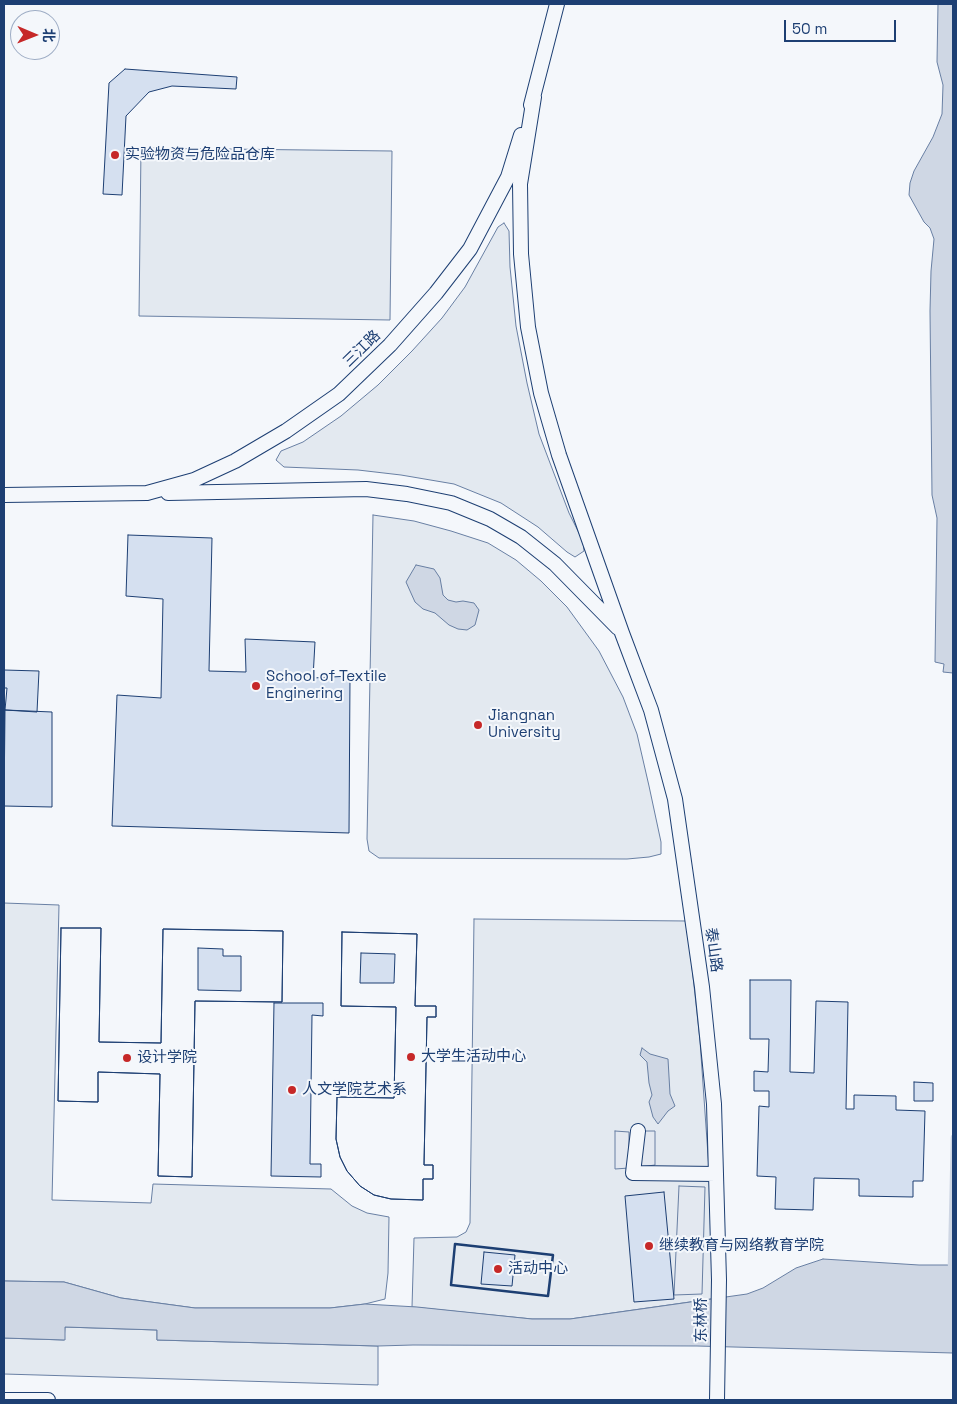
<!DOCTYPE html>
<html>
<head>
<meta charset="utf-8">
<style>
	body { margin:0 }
	#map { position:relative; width:957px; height:1404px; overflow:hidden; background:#f4f7fb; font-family:"Space Grotesk","Noto Sans SC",sans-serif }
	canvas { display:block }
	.frame { position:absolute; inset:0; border:5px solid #1d3f73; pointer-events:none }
	.north { position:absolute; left:10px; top:10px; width:50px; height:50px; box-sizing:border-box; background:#f4f7fb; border:1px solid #9eadc5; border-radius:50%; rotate:91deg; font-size:14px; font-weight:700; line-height:20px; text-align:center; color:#1d3f73 }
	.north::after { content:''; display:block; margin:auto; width:18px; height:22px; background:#c62828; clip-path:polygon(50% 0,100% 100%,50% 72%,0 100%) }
	.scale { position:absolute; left:784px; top:20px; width:112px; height:22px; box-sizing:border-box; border:2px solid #1d3f73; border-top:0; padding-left:6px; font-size:15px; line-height:18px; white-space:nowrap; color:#1d3f73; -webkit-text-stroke:4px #f4f7fb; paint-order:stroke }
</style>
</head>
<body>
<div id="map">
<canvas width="957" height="1404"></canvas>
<div class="frame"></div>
<div class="north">北</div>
<div class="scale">50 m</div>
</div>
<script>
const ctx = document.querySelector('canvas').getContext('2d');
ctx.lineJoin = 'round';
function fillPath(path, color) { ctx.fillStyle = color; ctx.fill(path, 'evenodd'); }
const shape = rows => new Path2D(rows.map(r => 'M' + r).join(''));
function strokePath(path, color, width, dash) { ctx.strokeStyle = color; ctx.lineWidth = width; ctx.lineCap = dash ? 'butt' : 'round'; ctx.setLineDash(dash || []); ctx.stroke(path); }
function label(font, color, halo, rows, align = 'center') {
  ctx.font = font + ' "Space Grotesk","Noto Sans SC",sans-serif'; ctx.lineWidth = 4; ctx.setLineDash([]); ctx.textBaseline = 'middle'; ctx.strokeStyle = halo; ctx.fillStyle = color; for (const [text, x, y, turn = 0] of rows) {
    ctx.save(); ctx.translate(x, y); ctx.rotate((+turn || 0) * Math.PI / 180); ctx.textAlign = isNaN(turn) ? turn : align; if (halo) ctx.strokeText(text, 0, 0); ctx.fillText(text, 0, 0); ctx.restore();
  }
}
const green = shape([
	[141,148,392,151,390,320,139,316,141,148],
	[504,223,509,231,510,267,516,326,527,383,539,434,569,513,583,541,584,551,575,557,567,552,538,527,501,503,454,484,401,475,358,470,284,467,276,460,281,451,303,442,341,416,378,385,412,351,442,318,465,287,498,227,504,223],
	[373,515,414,521,451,531,488,543,516,560,541,581,567,607,599,651,623,697,637,734,649,786,661,842,661,854,649,857,627,859,379,858,369,851,367,839,373,515],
	[4,903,59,905,52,1200,151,1203,153,1184,331,1189,352,1206,367,1213,389,1217,388,1273,385,1299,365,1304,330,1308,195,1308,121,1298,64,1282,4,1281,4,903],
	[474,919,687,921,700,1041,718,1298,570,1319,532,1319,412,1307,414,1238,457,1237,466,1232,470,1223,474,919],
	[65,1327,157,1330,157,1340,378,1346,378,1385,4,1374,4,1338,64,1340,65,1327]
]);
const parking = shape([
	[615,1131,629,1132,629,1168,615,1169,615,1131],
	[638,1131,655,1131,655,1165,640,1167,638,1131],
	[679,1186,705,1187,702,1294,674,1295,679,1186]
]);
const water = shape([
	[938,4,953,4,953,673,943,672,944,664,935,662,937,518,932,495,930,311,931,271,934,239,930,228,924,222,909,195,910,183,914,171,933,137,942,114,943,85,937,62,938,4],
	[416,565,434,569,440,578,443,595,448,600,456,602,463,601,474,603,479,610,475,625,467,630,458,629,449,625,435,613,423,609,415,602,406,582,416,565],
	[642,1048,650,1054,668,1059,670,1094,675,1106,668,1111,658,1124,653,1117,649,1102,652,1095,649,1083,647,1062,640,1055,642,1048],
	[823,1259,919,1265,953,1265,953,1353,697,1346,413,1345,378,1346,157,1340,157,1330,65,1327,65,1340,4,1338,4,1281,64,1282,121,1298,195,1308,330,1308,365,1304,417,1307,532,1319,570,1319,747,1294,763,1288,796,1268,823,1259]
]);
const stream = shape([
	[950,1265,953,1137]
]);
const building = shape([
	[125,69,237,77,236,89,172,86,149,92,126,116,122,195,103,194,109,83,125,69],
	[128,535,212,538,209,671,246,672,245,639,315,642,313,678,350,676,349,833,112,826,117,695,161,698,163,599,126,596,128,535],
	[4,670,39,671,37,712,5,710,7,688,4,688,4,670],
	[5,710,52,712,52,807,4,806,5,710],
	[61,928,101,928,99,1042,161,1043,163,929,283,931,282,1002,195,1001,192,1177,158,1176,160,1074,98,1072,98,1102,58,1101,61,928],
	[198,948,223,949,223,956,241,956,241,991,198,990,198,948],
	[61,928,101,928,99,1042,161,1043,163,929,283,931,282,1002,195,1001,192,1177,158,1176,160,1074,98,1072,98,1102,58,1101,61,928],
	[342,932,417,934,415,1006,436,1006,436,1017,427,1017,424,1165,433,1165,433,1179,423,1179,423,1200,391,1199,374,1195,360,1186,347,1171,340,1157,336,1139,337,1097,394,1098,396,1007,341,1006,342,932],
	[361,953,395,954,394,983,360,983,361,953],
	[342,932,417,934,415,1006,436,1006,436,1017,427,1017,424,1165,433,1165,433,1179,423,1179,423,1200,391,1199,374,1195,360,1186,347,1171,340,1157,336,1139,337,1097,394,1098,396,1007,341,1006,342,932],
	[750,980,791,980,790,1072,814,1073,816,1001,848,1002,846,1109,854,1109,854,1095,896,1096,896,1110,925,1111,923,1181,913,1181,913,1197,859,1196,859,1179,814,1178,813,1210,775,1209,776,1177,757,1176,759,1106,769,1107,769,1091,754,1091,754,1071,768,1072,769,1039,750,1039,750,980],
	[274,1003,323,1003,323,1016,312,1015,310,1164,321,1164,321,1177,271,1176,274,1003],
	[914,1082,933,1083,933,1101,914,1101,914,1082],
	[664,1192,674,1299,634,1302,625,1196,664,1192],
	[484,1252,515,1255,512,1286,481,1284,484,1252]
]);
const minor = shape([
	[534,97,520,184,521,254,528,327,541,393,559,455,622,633,651,710,675,799,702,987,714,1104,719,1280,717,1400],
	[531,105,557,4],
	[168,493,366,489,407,494,451,503,490,519,521,537,555,564,618,628],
	[4,495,147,493,194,480,235,461,286,431,339,394,390,345,436,293,470,249,508,177,521,135],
	[638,1131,633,1173,716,1174],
	[4,1400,48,1400]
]);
const wall = shape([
	[455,1244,553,1255,548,1296,451,1285,455,1244]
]);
const markers = [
	[115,155,5,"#c62828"],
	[256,686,5,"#c62828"],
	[478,725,5,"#c62828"],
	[411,1057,5,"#c62828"],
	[127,1058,5,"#c62828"],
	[292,1090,5,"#c62828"],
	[649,1246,5,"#c62828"],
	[498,1269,5,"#c62828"]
];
const poiNames = [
	["实验物资与危险品仓库",125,155],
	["School of Textile",266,677],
	["Enginering",266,694],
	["Jiangnan",488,716],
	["University",488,733],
	["大学生活动中心",421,1057],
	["设计学院",137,1058],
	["人文学院艺术系",302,1090],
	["继续教育与网络教育学院",659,1246],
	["活动中心",508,1269]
];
const streetNames = [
	["三江路",362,349,-44],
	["泰山路",713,950,82],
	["东林桥",702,1320,-90]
];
fillPath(green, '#e3e9f0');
strokePath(green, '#687fa3', 1);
fillPath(parking, '#e3e8f0');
strokePath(parking, '#687fa3', 1);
fillPath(water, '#cfd7e4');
strokePath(water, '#687fa3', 1);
strokePath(stream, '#cfd7e4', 4.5);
fillPath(building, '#d5e0f0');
strokePath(building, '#1d3f73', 1);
strokePath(minor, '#1d3f73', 16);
strokePath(minor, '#f4f7fb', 14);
strokePath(wall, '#1d3f73', 2.5);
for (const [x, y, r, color] of markers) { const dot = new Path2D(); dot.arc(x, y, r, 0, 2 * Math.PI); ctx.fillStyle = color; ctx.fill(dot); strokePath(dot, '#f4f7fb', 2); }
label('15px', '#1d3f73', '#f4f7fb', poiNames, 'left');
label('15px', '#1d3f73', '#f4f7fb', streetNames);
</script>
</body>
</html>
